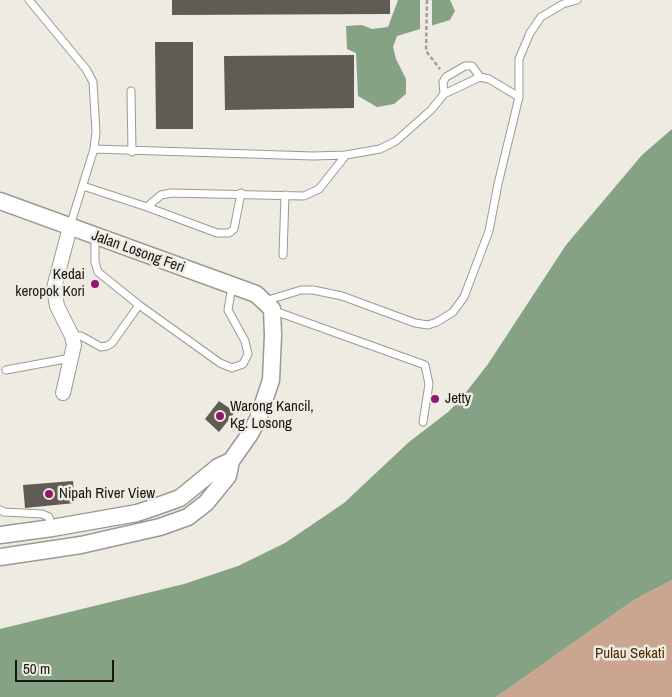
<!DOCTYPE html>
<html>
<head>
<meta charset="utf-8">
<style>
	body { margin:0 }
	#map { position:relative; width:672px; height:697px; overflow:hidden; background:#edebe2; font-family:"Archivo Narrow",sans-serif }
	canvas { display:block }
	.scale { position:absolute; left:15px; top:660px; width:99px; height:22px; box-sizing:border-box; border:2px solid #171613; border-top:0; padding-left:6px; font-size:15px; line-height:18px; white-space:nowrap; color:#171613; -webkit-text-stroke:4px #edebe2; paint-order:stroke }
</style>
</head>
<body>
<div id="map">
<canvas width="672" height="697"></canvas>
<div class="scale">50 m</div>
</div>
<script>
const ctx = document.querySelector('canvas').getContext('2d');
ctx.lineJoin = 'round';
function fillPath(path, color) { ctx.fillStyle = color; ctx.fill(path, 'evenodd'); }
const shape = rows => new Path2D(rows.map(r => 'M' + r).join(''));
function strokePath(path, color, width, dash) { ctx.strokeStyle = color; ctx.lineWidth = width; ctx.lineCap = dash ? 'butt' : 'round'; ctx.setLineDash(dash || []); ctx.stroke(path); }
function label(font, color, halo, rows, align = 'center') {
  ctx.font = font + ' "Archivo Narrow",sans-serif'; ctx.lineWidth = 5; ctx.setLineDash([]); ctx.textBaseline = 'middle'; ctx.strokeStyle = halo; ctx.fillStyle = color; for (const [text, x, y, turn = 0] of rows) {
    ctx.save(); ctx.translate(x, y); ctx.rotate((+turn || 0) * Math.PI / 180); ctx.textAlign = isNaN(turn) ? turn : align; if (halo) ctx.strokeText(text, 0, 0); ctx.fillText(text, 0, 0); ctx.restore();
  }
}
const forest = shape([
	[672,580,672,697,496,697,634,600]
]);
const water = shape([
	[398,0,450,0,455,11,450,20,397,36,393,47,396,59,406,79,406,94,394,104,377,107,358,96,356,53,347,49,346,26,362,25,372,29,388,27],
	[672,129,672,580,634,600,496,697,0,697,0,629,184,584,238,566,285,543,344,503,409,442,448,412,460,400,488,364,566,245,642,155]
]);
const pier = shape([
	[420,0,432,0,432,27,420,32]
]);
const building = shape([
	[172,0,390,0,390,14,172,15],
	[155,42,193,42,193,129,156,129],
	[354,55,354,108,225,110,224,56],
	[219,401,235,412,219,432,205,419],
	[73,481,75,503,25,508,23,485]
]);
const path = shape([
	[427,0,426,51,440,69]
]);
const service = shape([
	[29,0,86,69,93,82,96,132,94,149,70,226],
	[131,91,132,152],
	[444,94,443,82,446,77,465,66,472,66,480,77],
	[94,149,313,156,346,155,380,149,396,141,431,110,444,94,480,77,489,79,519,97],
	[83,186,147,207,161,195,171,193,304,196,319,189,346,155],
	[147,207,217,233,229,233,234,229,241,193],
	[95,236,95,262,98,272,139,305,220,363,232,368,243,364,248,354,245,341,228,310,232,286],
	[283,255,285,195],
	[265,301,301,290,313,290,342,296,415,323,428,325,437,322,453,312,464,297,489,231,498,184,519,97,519,59,530,33,541,17,563,4,577,0],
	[272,310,425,365,429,384,423,422],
	[72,336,81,336,101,347,107,346,112,343,139,305],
	[6,370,71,358],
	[0,510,4,512,42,514,49,517,52,528]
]);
const minor = shape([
	[63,393,74,345,72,336,57,306,54,288,70,227]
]);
const tertiary = shape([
	[0,201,256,294,272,309,273,335,271,380,258,419,250,434,231,461,228,476,206,503,188,517,160,527,81,545,0,557],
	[0,535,52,528,137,513,155,507,180,498,218,467,231,461]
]);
const markers = [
	[95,284,5,"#95166f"],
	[435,399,5,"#95166f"],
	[220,416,5,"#95166f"],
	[49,494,5,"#95166f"]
];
const streetNames = [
	["Jalan Losong Feri",138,252,20]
];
const poiNames = [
	["Kedai",85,275,"right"],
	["keropok Kori",85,292,"right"],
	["Jetty",445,399],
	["Warong Kancil,",230,407],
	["Kg. Losong",230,424],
	["Nipah River View",59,494]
];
const parkNames = [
	["Pulau Sekati",630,654]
];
fillPath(forest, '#caa690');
fillPath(water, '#86a285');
fillPath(pier, '#edebe2');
fillPath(building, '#605b55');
strokePath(service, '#9b9a92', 9);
strokePath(minor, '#9b9a92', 16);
strokePath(tertiary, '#9b9a92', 19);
strokePath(path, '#a09f98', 2.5, [4, 2.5]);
strokePath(service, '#fff', 7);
strokePath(minor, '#fff', 14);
strokePath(tertiary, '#fff', 16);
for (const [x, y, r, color] of markers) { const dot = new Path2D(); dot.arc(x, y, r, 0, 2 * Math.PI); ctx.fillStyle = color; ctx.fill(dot); strokePath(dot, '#edebe2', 2); }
label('15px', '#171613', '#edebe2', streetNames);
label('15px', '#171613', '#edebe2', poiNames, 'left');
label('15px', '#562802', '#edebe2', parkNames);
</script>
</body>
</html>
